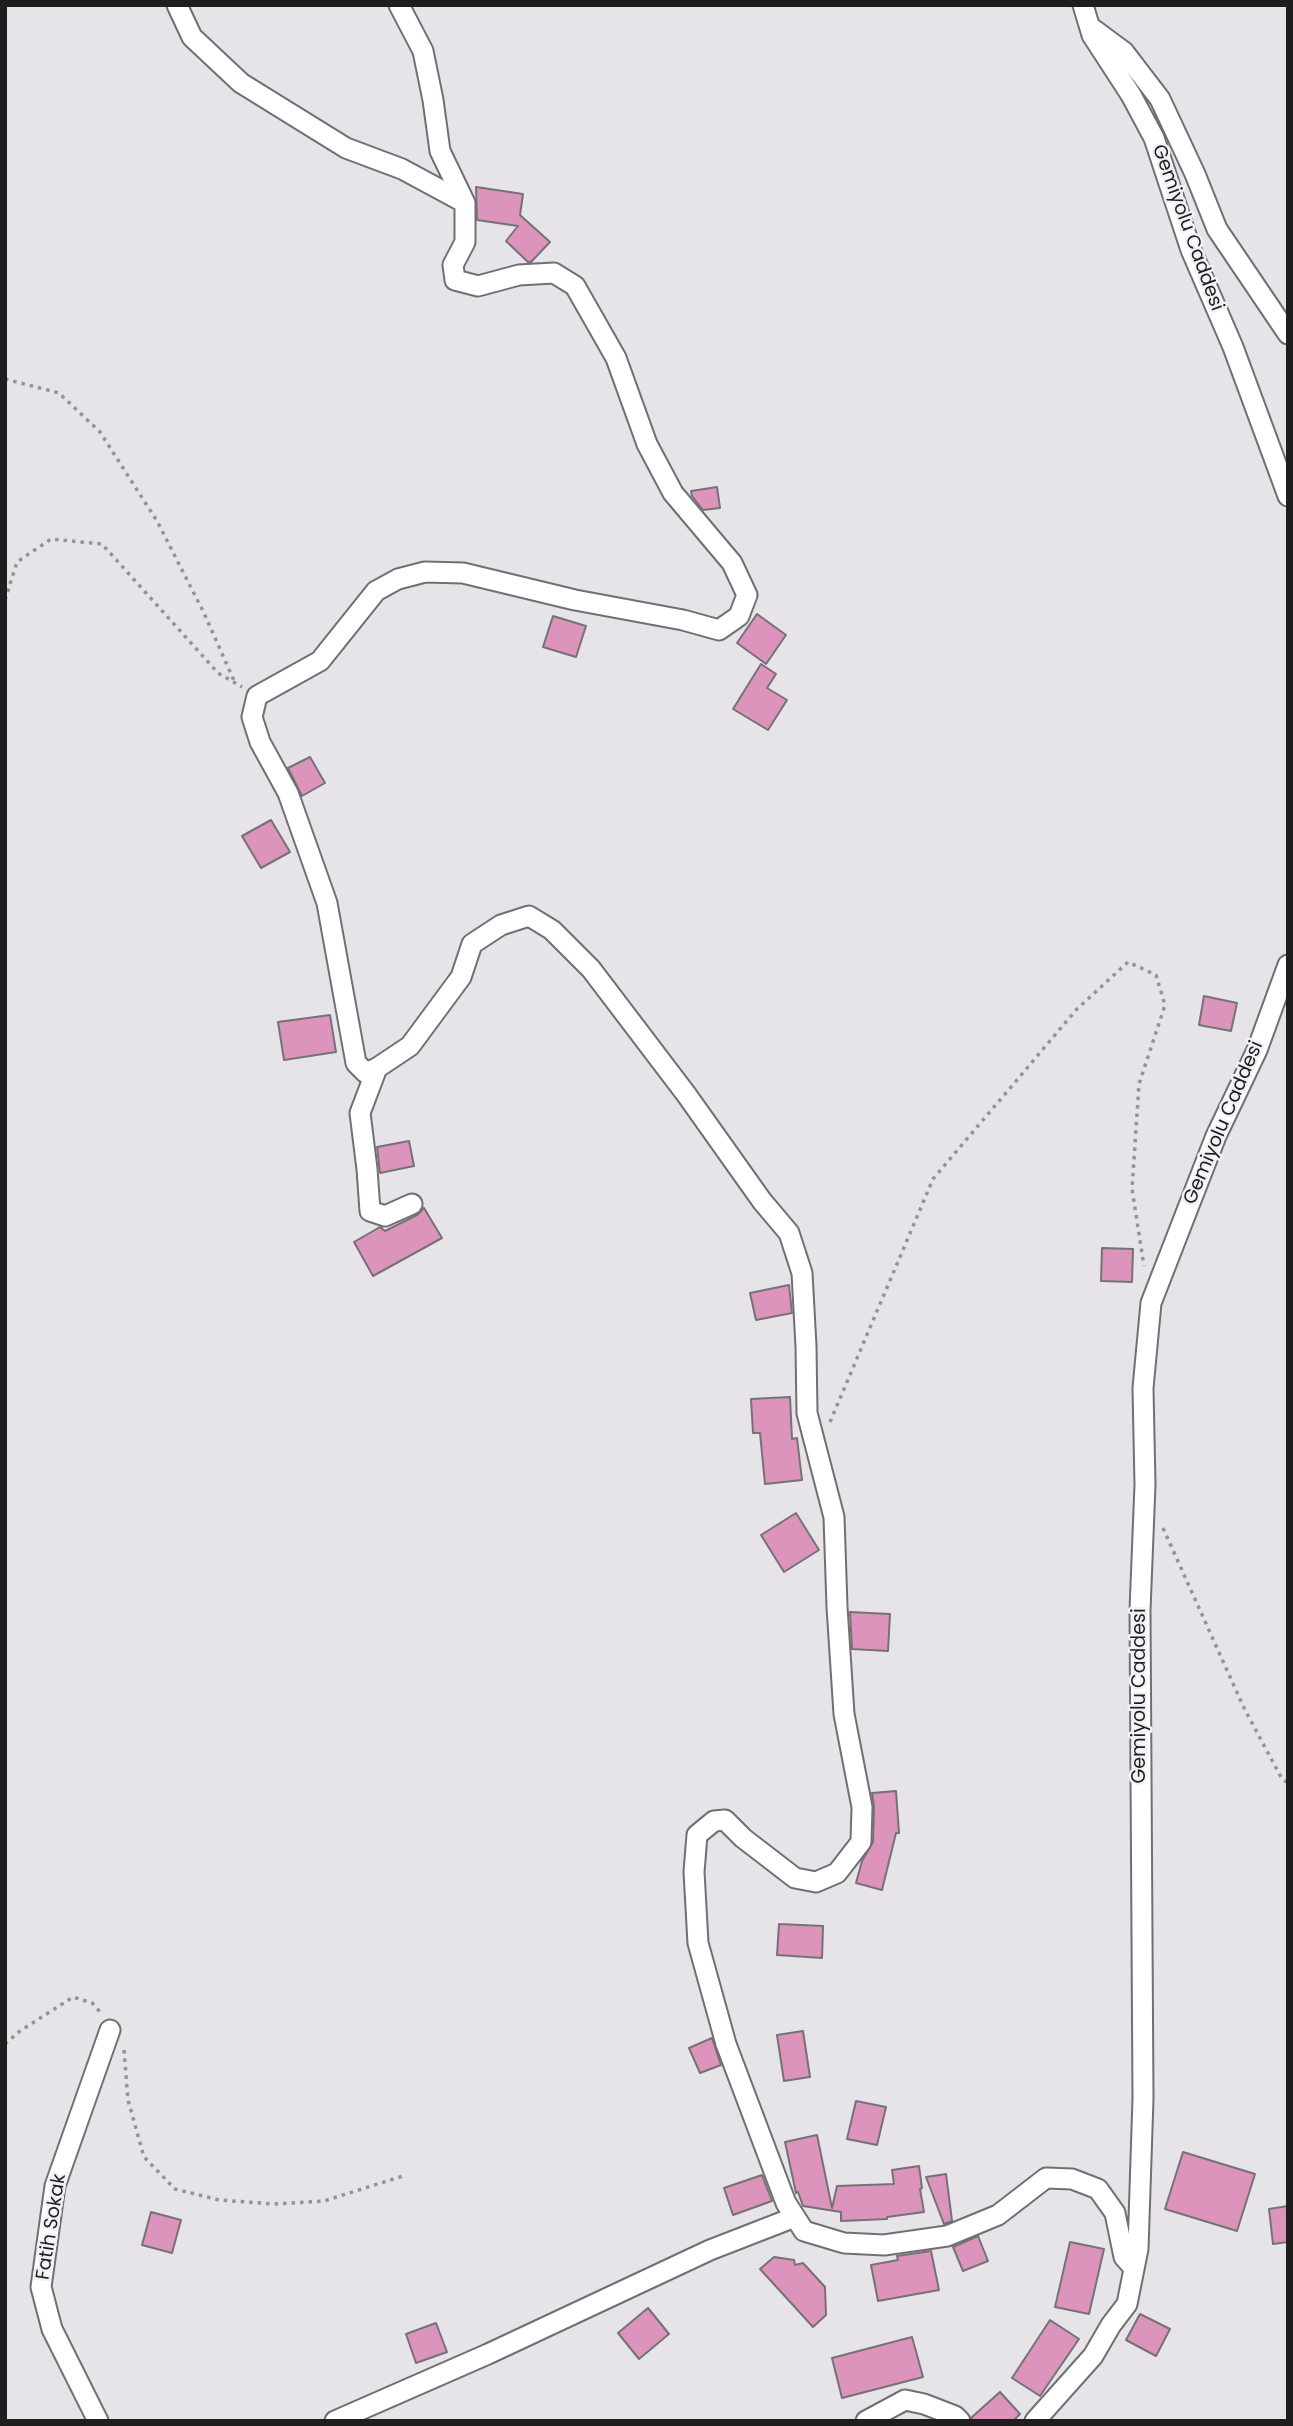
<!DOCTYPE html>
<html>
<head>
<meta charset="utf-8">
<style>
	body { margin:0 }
	#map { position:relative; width:1293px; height:2426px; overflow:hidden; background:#e6e4e8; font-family:Poppins,sans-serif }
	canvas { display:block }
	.frame { position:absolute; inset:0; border:7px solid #1e1e1f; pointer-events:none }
</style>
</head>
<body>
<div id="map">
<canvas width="1293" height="2426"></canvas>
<div class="frame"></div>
</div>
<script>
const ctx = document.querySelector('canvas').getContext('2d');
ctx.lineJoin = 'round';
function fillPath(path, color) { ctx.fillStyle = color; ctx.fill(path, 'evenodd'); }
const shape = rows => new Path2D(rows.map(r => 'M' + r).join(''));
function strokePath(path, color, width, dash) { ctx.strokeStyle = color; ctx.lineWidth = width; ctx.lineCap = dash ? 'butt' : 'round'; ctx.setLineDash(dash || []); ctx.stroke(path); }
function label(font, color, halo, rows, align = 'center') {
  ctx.font = font + ' Poppins,sans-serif'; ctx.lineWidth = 5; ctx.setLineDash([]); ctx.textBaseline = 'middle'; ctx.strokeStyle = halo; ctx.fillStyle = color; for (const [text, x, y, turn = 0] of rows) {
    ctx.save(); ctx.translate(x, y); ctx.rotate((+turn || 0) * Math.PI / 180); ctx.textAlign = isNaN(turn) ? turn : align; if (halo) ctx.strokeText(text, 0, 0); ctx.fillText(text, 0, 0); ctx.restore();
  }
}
const building = shape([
	[476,187,523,194,520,215,550,242,531,262,528,262,506,241,518,226,477,220,476,187],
	[717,487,720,508,703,510,692,496,691,491,717,487],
	[757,614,786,635,766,664,737,643,757,614],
	[553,616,586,626,576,657,543,647,553,616],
	[761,664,776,674,767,688,787,700,768,730,733,709,761,664],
	[310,757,325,783,302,796,288,768,310,757],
	[271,820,290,852,261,868,242,836,271,820],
	[1204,996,1237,1003,1231,1031,1199,1025,1204,996],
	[330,1015,336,1052,284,1060,278,1022,330,1015],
	[409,1141,414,1166,380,1173,377,1147,409,1141],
	[424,1208,442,1238,373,1276,354,1242,380,1227,385,1231,417,1215,424,1208],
	[1102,1248,1133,1249,1132,1282,1101,1281,1102,1248],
	[789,1285,792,1313,756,1320,750,1293,789,1285],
	[790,1397,792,1439,797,1438,802,1480,765,1484,760,1433,753,1433,751,1399,790,1397],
	[796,1513,819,1550,784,1572,761,1535,796,1513],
	[850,1612,890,1614,888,1651,852,1649,850,1612],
	[896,1791,899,1833,896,1833,882,1890,856,1883,862,1861,873,1842,874,1807,872,1793,896,1791],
	[779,1924,823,1926,822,1958,777,1955,779,1924],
	[803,2031,810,2077,784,2081,777,2035,803,2031],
	[712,2038,721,2065,700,2073,689,2048,712,2038],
	[856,2101,886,2107,877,2145,847,2139,856,2101],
	[817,2135,832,2208,837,2186,894,2184,892,2170,919,2166,922,2188,920,2189,924,2212,887,2217,887,2219,841,2221,841,2212,803,2206,798,2192,796,2193,785,2142,817,2135],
	[1183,2152,1255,2174,1237,2231,1165,2209,1183,2152],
	[946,2174,952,2221,944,2224,926,2177,946,2174],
	[762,2175,772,2201,733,2215,724,2188,762,2175],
	[1288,2206,1288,2242,1273,2244,1269,2209,1288,2206],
	[151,2212,181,2220,172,2253,142,2245,151,2212],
	[978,2236,988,2261,963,2271,953,2247,978,2236],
	[1070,2242,1104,2249,1089,2314,1055,2307,1070,2242],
	[931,2251,939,2290,878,2301,871,2265,898,2260,897,2256,931,2251],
	[774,2257,794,2260,795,2265,803,2263,825,2287,826,2315,813,2327,760,2269,774,2257],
	[648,2308,669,2334,639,2359,618,2333,648,2308],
	[1140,2314,1170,2329,1156,2356,1126,2340,1140,2314],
	[1050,2320,1079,2339,1040,2396,1012,2378,1050,2320],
	[436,2323,447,2352,416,2363,406,2334,436,2323],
	[912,2337,923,2377,842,2398,832,2358,912,2337],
	[1000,2392,1020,2414,1013,2421,972,2421,972,2417,1000,2392]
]);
const path = shape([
	[5,379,59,393,100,432,157,521,204,613,235,683],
	[5,600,17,562,51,539,102,544,218,673,242,687],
	[830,1422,933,1179,1077,1009,1128,962,1156,975,1165,1005,1139,1084,1132,1189,1144,1266],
	[1163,1528,1244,1708,1282,1779,1288,1783],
	[5,2044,20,2031,73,1997,92,2003,102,2014],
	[124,2050,128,2100,144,2157,175,2189,219,2200,274,2204,324,2201,403,2176]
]);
const minor = shape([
	[177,5,192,37,241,83,346,148,402,169,465,203],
	[1083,5,1092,35,1131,95,1154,138,1191,250,1233,347,1288,496],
	[1093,29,1124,52,1160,99,1195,174,1217,229,1288,334],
	[377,1068,366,1073,356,1063,327,903,288,793,260,742,252,717,257,696,320,661,376,591,398,579,425,572,463,573,575,600,683,620,719,630,739,616,747,595,732,563,673,493,647,444,616,358,575,286,554,273,519,275,478,286,455,280,453,265,465,242,465,203,440,151,433,100,423,51,399,5],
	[412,1204,385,1216,370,1211,367,1169,360,1113,377,1068,410,1046,461,977,472,944,501,925,529,916,552,930,591,969,686,1094,762,1201,789,1233,802,1273,806,1346,807,1413,834,1517,837,1607,844,1714,862,1807,861,1842,837,1873,816,1882,795,1878,743,1838,725,1820,714,1821,697,1835,694,1872,698,1943,726,2044,786,2203,804,2231,844,2243,884,2245,947,2236,998,2215,1046,2178,1072,2179,1098,2189,1115,2213,1124,2257,1134,2268],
	[98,2421,52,2329,41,2287,55,2186,110,2030],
	[335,2421,488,2354,710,2250,795,2217],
	[866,2421,905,2400,924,2404,955,2416,960,2421],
	[1035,2421,1093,2356,1111,2325,1127,2304,1138,2249,1143,2099,1140,1610,1145,1485,1143,1388,1151,1303,1216,1136,1257,1050,1288,965]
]);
const streetNames = [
	["Gemiyolu Caddesi",1187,228,70],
	["Gemiyolu Caddesi",1224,1123,-67],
	["Gemiyolu Caddesi",1140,1696,-90],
	["Fatih Sokak",52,2227,-81]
];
fillPath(building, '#dc94bd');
strokePath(building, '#767274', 2);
strokePath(minor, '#716f72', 23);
strokePath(path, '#949396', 3.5, [3.5, 5]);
strokePath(minor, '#fff', 19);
label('19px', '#1e1e1f', '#f3f1f5', streetNames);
</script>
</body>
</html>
